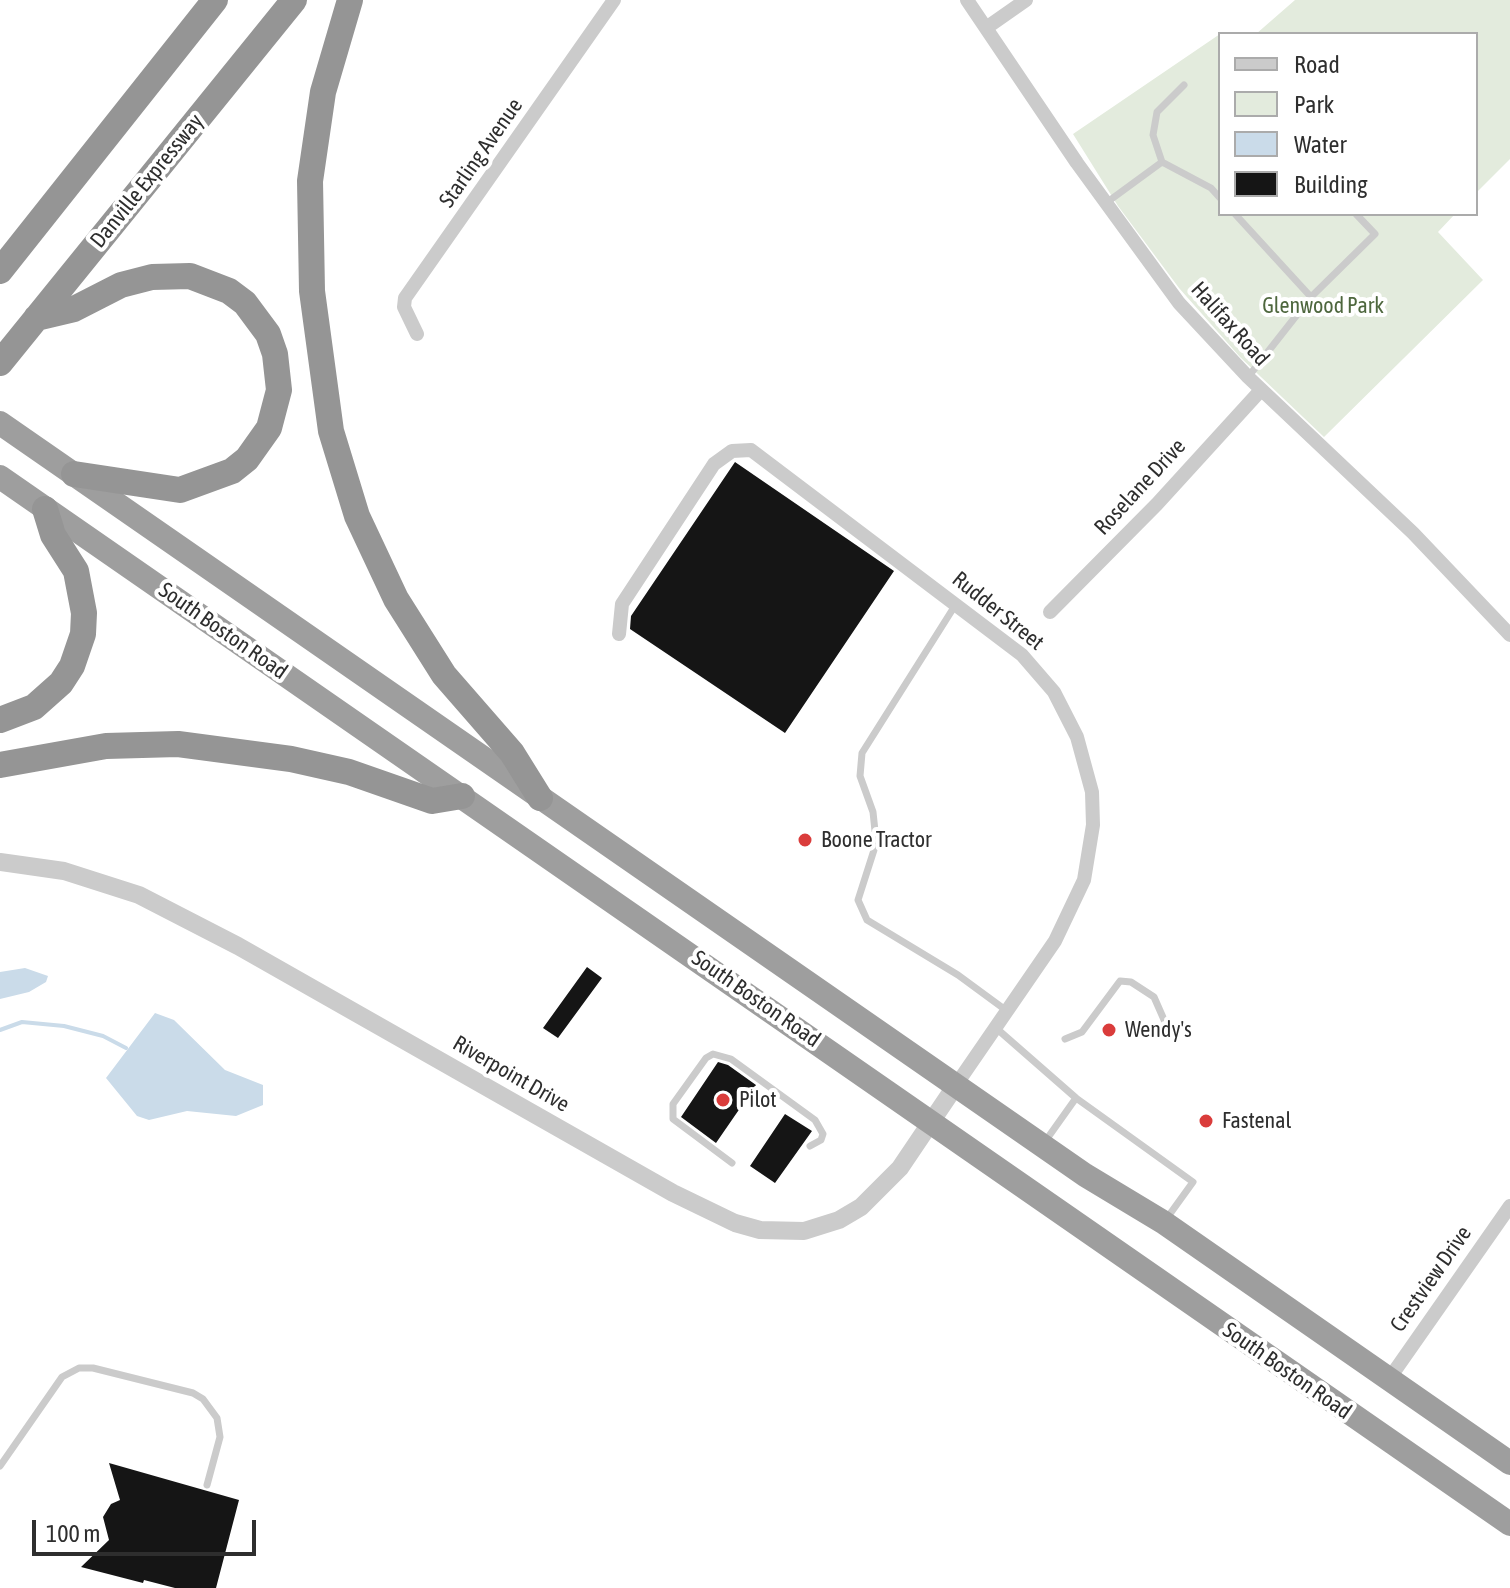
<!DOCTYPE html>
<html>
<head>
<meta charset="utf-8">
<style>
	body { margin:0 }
	#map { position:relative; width:1510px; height:1588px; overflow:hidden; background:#fff; font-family:"Asap Condensed",sans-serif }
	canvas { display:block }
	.legend { position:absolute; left:1218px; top:32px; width:260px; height:184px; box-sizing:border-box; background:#fff; border:2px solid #ababab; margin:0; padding:10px 14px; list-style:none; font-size:24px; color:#2e2e2e }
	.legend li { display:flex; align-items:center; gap:16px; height:40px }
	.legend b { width:40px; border:2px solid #ababab }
	.scale { position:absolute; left:32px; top:1520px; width:224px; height:36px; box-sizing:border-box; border:4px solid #2e2e2e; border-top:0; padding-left:10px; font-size:24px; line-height:28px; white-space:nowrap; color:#2e2e2e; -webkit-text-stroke:6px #fff; paint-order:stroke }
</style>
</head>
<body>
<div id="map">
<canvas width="1510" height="1588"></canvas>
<ul class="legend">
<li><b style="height:10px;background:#cbcbcb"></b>Road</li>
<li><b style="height:22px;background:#e3ebdd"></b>Park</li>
<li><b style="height:22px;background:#cadbe9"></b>Water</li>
<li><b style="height:22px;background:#151515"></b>Building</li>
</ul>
<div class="scale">100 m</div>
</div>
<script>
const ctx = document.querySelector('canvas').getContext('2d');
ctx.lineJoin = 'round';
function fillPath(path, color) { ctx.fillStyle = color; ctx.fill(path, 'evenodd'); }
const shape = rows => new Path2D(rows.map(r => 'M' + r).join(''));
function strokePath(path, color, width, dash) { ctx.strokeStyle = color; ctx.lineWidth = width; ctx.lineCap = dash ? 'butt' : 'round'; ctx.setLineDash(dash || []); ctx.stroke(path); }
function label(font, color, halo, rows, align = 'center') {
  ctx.font = font + ' "Asap Condensed",sans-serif'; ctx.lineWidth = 8; ctx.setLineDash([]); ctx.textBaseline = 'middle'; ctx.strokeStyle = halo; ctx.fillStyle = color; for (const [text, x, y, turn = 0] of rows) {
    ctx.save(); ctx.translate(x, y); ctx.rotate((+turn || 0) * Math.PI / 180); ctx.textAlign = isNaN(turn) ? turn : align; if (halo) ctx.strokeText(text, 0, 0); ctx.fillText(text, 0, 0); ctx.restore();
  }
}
const green = shape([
	[1295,0,1510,0,1510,159,1476,193,1476,34,1256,34],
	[1220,34,1220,214,1455,214,1438,232,1483,280,1324,437,1240,357,1179,288,1118,206,1073,134]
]);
const water = shape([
	[25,968,48,976,46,982,29,992,0,999,0,972],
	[155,1013,174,1020,225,1070,263,1085,263,1105,236,1116,187,1111,149,1120,137,1116,106,1078]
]);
const stream = shape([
	[0,1030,22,1022,64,1026,103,1036,126,1048]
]);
const building = shape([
	[735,462,894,571,785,733,630,629,631,616],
	[587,967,602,978,558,1038,543,1028],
	[718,1062,728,1065,756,1085,716,1143,681,1117],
	[785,1114,812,1131,775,1183,750,1166],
	[109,1463,239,1500,216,1588,175,1588,144,1580,143,1583,81,1567,109,1540,103,1517,111,1504,120,1500]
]);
const service = shape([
	[1162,162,1153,135,1157,112,1184,85],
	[1106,203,1162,162,1211,188,1220,198],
	[1235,214,1311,297,1248,377],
	[1311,297,1375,234,1356,214],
	[956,604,862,753,860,776,873,812,875,831,874,850,858,900,867,920,958,975,1007,1011],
	[996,1028,1076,1098],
	[1065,1039,1082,1032,1120,981,1131,982,1154,997,1165,1022],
	[1044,1143,1076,1098,1193,1182,1167,1218],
	[732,1163,673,1119,673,1104,706,1058,713,1054,731,1059,815,1120,823,1134,821,1140,810,1146],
	[0,1466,62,1377,79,1368,93,1368,193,1393,203,1399,217,1418,220,1437,207,1485]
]);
const minor = shape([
	[967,0,1077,163,1179,303,1248,377,1413,533,1510,635],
	[986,28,1026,0],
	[417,334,404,307,405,298,614,0],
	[1050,612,1157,504,1261,390],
	[619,634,622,604,714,464,732,451,751,450,1022,655,1054,692,1077,737,1092,792,1093,825,1084,880,1055,941,956,1085],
	[1389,1379,1510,1206]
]);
const tertiary = shape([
	[0,862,64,871,139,895,238,946,673,1193,735,1223,760,1230,804,1231,839,1220,861,1207,900,1168,956,1085]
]);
const trunk = shape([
	[0,423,1085,1175,1163,1222,1510,1463],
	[0,477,1510,1524]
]);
const motorway = shape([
	[350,0,323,92,310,181,312,291,331,431,357,516,396,599,444,675,512,753,540,798],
	[0,271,215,0],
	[36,318,74,309,121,285,152,277,190,276,229,291,245,303,268,334,275,354,279,390,269,428,247,459,232,471,180,490,74,474],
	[0,363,294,0],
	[0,720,34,707,61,683,72,666,83,634,84,613,76,571,53,535,45,509],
	[0,765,106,746,178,744,291,759,349,772,432,801,462,796]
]);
const markers = [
	[805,840,8,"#da3c3b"],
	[1109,1030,8,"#da3c3b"],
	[723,1100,8,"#da3c3b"],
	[1206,1121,8,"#da3c3b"]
];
const streetNames = [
	["Starling Avenue",481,153,-55],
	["Danville Expressway",147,181,-51],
	["Halifax Road",1230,324,48],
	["Roselane Drive",1140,487,-47],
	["Rudder Street",998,611,39],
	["South Boston Road",223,631,35],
	["South Boston Road",756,999,35],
	["Riverpoint Drive",511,1074,30],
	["Crestview Drive",1431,1279,-55],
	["South Boston Road",1287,1371,35]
];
const parkNames = [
	["Glenwood Park",1323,306]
];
const poiNames = [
	["Boone Tractor",821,840],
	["Wendy's",1125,1030],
	["Pilot",739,1100],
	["Fastenal",1222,1121]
];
fillPath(green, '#e3ebdd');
fillPath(water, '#cadbe9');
strokePath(stream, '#cadbe9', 4);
fillPath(building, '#151515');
strokePath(service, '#cbcbcb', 7);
strokePath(minor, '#cbcbcb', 14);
strokePath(tertiary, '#cbcbcb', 18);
strokePath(trunk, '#9e9e9e', 24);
strokePath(motorway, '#959595', 26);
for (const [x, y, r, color] of markers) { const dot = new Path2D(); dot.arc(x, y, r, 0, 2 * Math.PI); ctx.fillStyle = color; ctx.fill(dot); strokePath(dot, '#fff', 3); }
label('22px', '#2e2e2e', '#fff', streetNames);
label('22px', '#4e673e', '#fff', parkNames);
label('22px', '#2e2e2e', '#fff', poiNames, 'left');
</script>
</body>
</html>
